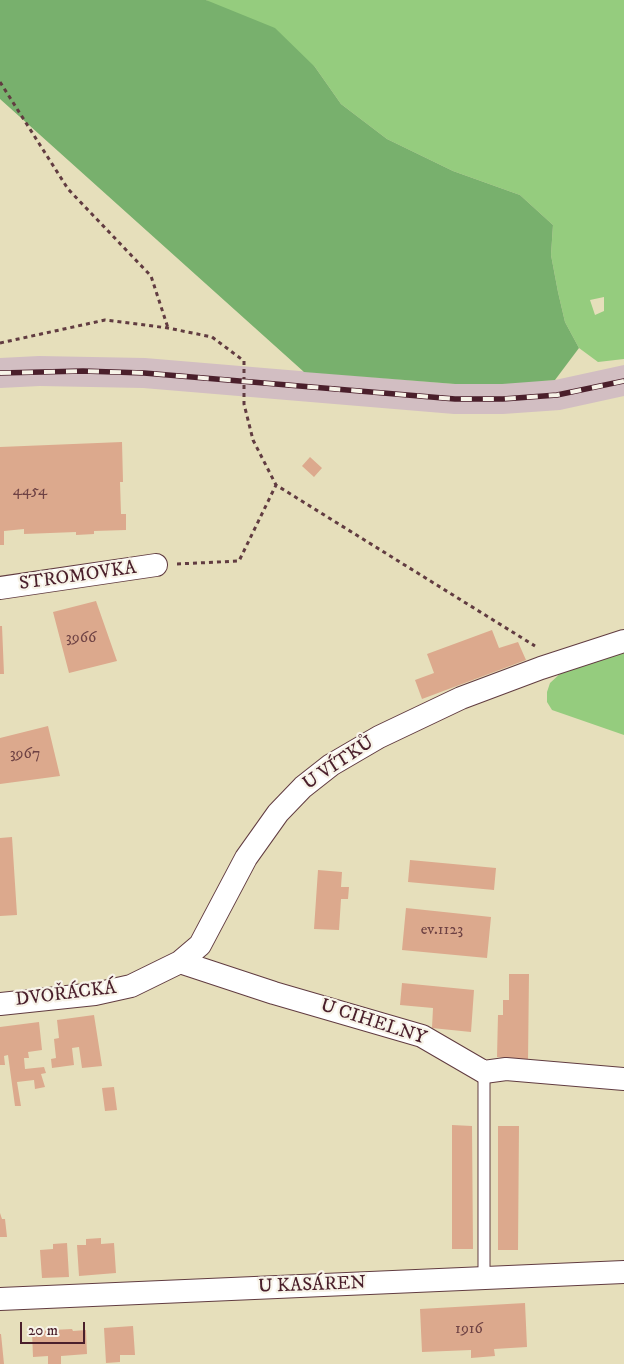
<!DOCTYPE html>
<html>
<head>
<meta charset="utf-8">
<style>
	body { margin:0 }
	#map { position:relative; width:624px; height:1364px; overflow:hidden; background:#e6dfbb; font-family:"IM FELL DW Pica",serif }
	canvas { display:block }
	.scale { position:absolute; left:20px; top:1322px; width:65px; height:22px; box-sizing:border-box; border:2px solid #4a1f2b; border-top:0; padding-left:6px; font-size:15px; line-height:18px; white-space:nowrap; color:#4a1f2b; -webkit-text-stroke:4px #f7f3e8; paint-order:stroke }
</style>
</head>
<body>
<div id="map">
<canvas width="624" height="1364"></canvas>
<div class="scale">20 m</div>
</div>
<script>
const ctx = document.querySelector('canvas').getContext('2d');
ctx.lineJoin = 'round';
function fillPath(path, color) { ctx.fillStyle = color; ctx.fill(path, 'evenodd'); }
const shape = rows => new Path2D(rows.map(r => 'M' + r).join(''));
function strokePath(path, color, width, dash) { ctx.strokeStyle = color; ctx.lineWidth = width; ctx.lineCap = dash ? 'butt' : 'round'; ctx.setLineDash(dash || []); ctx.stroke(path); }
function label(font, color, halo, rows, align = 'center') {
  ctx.font = font + ' "IM FELL DW Pica",serif'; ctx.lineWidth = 4.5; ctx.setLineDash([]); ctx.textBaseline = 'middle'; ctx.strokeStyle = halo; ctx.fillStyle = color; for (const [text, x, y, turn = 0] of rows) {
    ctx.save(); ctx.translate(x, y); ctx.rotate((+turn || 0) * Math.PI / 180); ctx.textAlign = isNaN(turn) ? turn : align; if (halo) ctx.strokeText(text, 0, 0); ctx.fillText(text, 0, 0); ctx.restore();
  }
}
const industrial = shape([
	[39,356,145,358,455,384,555,380,624,365,624,396,560,410,503,414,454,414,143,388,40,386,0,388,0,358]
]);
const green = shape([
	[206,0,624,0,624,359,598,362,579,348,565,322,558,292,551,255,553,225,520,195,453,171,387,139,341,104,315,67],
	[604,297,604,311,595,315,590,300],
	[624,649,624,735,552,710,547,702,547,692,550,683,563,671]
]);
const forest = shape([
	[0,0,206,0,275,28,315,67,341,104,387,139,453,171,520,195,553,225,551,255,558,292,565,322,579,348,555,380,502,384,455,384,304,372,0,99]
]);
const building = shape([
	[122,442,123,482,120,482,121,514,126,514,126,530,94,531,94,534,76,535,76,532,24,534,24,529,4,531,4,545,0,545,0,447],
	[310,457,322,468,314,477,302,466],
	[96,601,117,661,69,673,53,612],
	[0,626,2,626,4,674,0,674],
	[492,630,499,648,518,642,526,660,422,699,415,680,434,673,427,654],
	[48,726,60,776,0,784,0,738],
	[12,837,17,915,0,916,0,838],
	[410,860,496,868,494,890,408,882],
	[318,870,342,872,341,887,349,887,348,899,341,899,339,930,314,929],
	[406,908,491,917,487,958,402,950],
	[509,974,529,974,528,1061,497,1057,498,1015,503,1015,503,1000,509,1000],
	[402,983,474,990,471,1032,432,1028,433,1008,400,1005],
	[94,1015,102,1066,82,1068,79,1047,72,1048,74,1065,52,1068,51,1059,56,1058,54,1039,59,1038,57,1020],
	[39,1022,42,1050,28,1052,29,1058,24,1058,25,1069,44,1067,46,1073,41,1074,45,1087,35,1089,34,1080,17,1082,21,1106,15,1106,8,1055,4,1056,5,1065,0,1065,0,1027],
	[114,1087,117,1110,105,1111,102,1088],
	[452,1125,472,1126,473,1249,452,1249],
	[498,1126,519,1126,518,1250,498,1250],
	[0,1213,2,1219,5,1219,7,1237,0,1237],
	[101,1238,101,1244,114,1243,116,1273,79,1276,77,1245,86,1245,86,1239],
	[67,1243,69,1277,42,1278,40,1250,53,1249,53,1244],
	[525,1303,527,1347,494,1349,495,1356,471,1358,471,1350,422,1352,420,1309],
	[133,1326,135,1355,120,1355,120,1362,106,1363,104,1328],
	[72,1329,73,1331,86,1330,87,1354,61,1356,61,1364,48,1364,48,1356,33,1357,32,1331],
	[0,1334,1,1334,4,1364,0,1364]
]);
const path = shape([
	[0,82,68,189,151,276,168,328],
	[0,343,105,320,168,328,212,337,244,361,244,404,253,440,276,485,535,646],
	[177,564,239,561,276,485]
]);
const service = shape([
	[484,1279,484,1072]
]);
const minor = shape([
	[0,588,156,565],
	[180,962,274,993,422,1036,484,1072,506,1069,624,1079],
	[0,1004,95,994,131,986,180,962,200,945,246,858,278,813,303,787,331,765,379,737,461,698,541,668,624,641],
	[0,1299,624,1272]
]);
const rail = shape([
	[0,373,83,371,144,373,455,399,503,399,557,395,624,381]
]);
const numberNames = [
	["4454",30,492],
	["3966",81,639],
	["3967",25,755],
	["ev.1123",442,931],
	["1916",469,1330]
];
const streetNames = [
	["STROMOVKA",78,577,-8],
	["U VÍTKŮ",339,764,-34],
	["DVOŘÁCKÁ",66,995,-7],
	["U CIHELNY",373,1023,18],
	["U KASÁREN",312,1286,-2]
];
fillPath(industrial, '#d2bec2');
fillPath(green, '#95cc7e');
fillPath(forest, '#78b06d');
fillPath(building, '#dca98d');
strokePath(service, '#613c41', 13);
strokePath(minor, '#613c41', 24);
strokePath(path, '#613c41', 3, [4, 4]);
strokePath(service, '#fff', 11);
strokePath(minor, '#fff', 22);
strokePath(rail, '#4a1f2b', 5.5);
strokePath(rail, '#f7f3e8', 4, [11]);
label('16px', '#6e4244', null, numberNames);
label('19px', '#4a1f2b', '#f7f3e8', streetNames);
</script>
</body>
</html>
